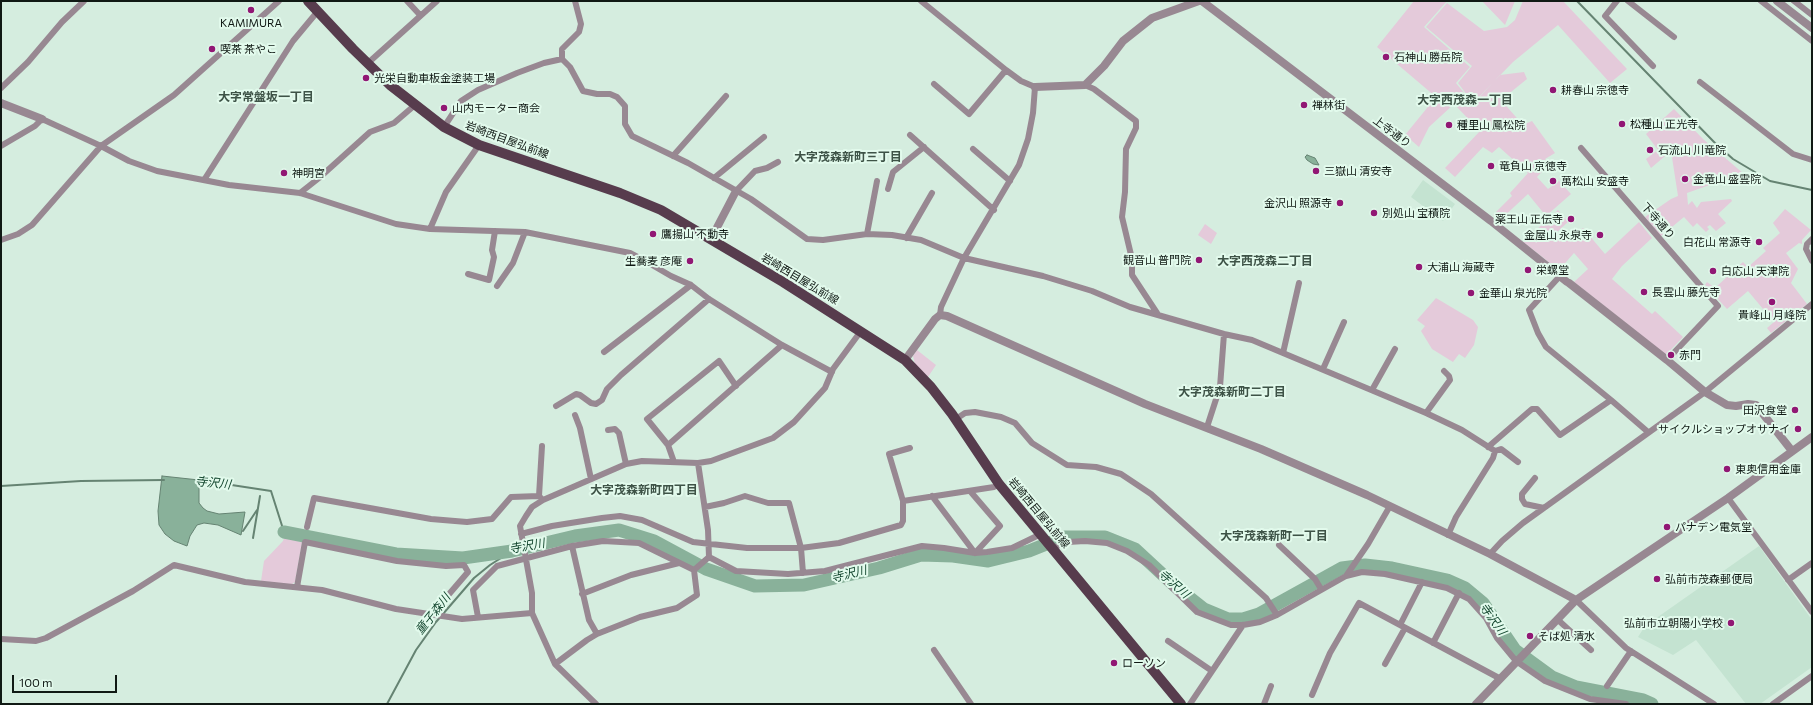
<!DOCTYPE html>
<html>
<head>
<meta charset="utf-8">
<style>
	body { margin:0 }
	#map { position:relative; width:1813px; height:705px; overflow:hidden; background:#d5eddf; font-family:Commissioner,sans-serif }
	canvas { display:block }
	.frame { position:absolute; inset:0; border:2px solid #101914; pointer-events:none }
	.scale { position:absolute; left:12px; top:675px; width:105px; height:18px; box-sizing:border-box; border:2px solid #101914; border-top:0; padding-left:5px; font-size:12px; line-height:14px; white-space:nowrap; color:#101914; -webkit-text-stroke:3px #e2faec; paint-order:stroke }
</style>
</head>
<body>
<div id="map">
<canvas width="1813" height="705"></canvas>
<div class="frame"></div>
<div class="scale">100 m</div>
</div>
<script>
const ctx = document.querySelector('canvas').getContext('2d');
ctx.lineJoin = 'round';
function fillPath(path, color) { ctx.fillStyle = color; ctx.fill(path, 'evenodd'); }
const shape = rows => new Path2D(rows.map(r => 'M' + r).join(''));
function strokePath(path, color, width, dash) { ctx.strokeStyle = color; ctx.lineWidth = width; ctx.lineCap = dash ? 'butt' : 'round'; ctx.setLineDash(dash || []); ctx.stroke(path); }
function label(font, color, halo, rows, align = 'center') {
  ctx.font = font + ' Commissioner,"Noto Sans JP",sans-serif'; ctx.lineWidth = 4; ctx.setLineDash([]); ctx.textBaseline = 'middle'; ctx.strokeStyle = halo; ctx.fillStyle = color; for (const [text, x, y, turn = 0] of rows) {
    ctx.save(); ctx.translate(x, y); ctx.rotate((+turn || 0) * Math.PI / 180); ctx.textAlign = isNaN(turn) ? turn : align; if (halo) ctx.strokeText(text, 0, 0); ctx.fillText(text, 0, 0); ctx.restore();
  }
}
const built = shape([
	[1423,180,1455,204,1443,221,1411,197],
	[1759,546,1812,620,1812,667,1760,704,1746,704,1696,640,1673,655,1638,637,1645,626]
]);
const green = shape([
	[1414,1,1447,1,1424,27,1470,67,1456,83,1473,104,1500,75,1524,72,1527,79,1501,100,1523,125,1532,121,1555,153,1545,159,1549,164,1537,177,1548,189,1559,181,1571,194,1546,216,1528,194,1500,220,1493,215,1512,196,1510,193,1528,173,1499,147,1492,153,1483,147,1455,177,1445,168,1480,131,1454,104,1429,127,1419,147,1405,135,1436,97,1377,47],
	[1482,1,1515,1,1505,25],
	[1523,1,1563,1,1627,69,1610,83,1558,25,1513,62,1473,103,1458,83,1472,66,1426,27,1447,3,1484,31,1507,27,1515,20],
	[1674,109,1703,139,1744,174,1745,177,1718,182,1687,193,1688,205,1692,201,1697,208,1701,202,1731,199,1732,201,1718,214,1726,223,1716,231,1710,225,1707,227,1709,229,1706,232,1697,223,1693,227,1684,217,1661,236,1645,217,1671,199,1678,196,1671,151,1651,168,1646,159,1658,150,1646,134],
	[1785,209,1811,230,1802,240,1802,244,1799,243,1786,253,1798,269,1791,283,1807,304,1771,333,1767,328,1774,322,1748,291,1727,309,1705,285,1707,282,1715,288,1743,262,1748,267,1766,251,1763,248,1780,233,1773,223],
	[1558,210,1568,222,1557,232,1565,242,1583,228,1605,254,1639,222,1652,238,1622,266,1612,279,1652,314,1655,311,1683,337,1666,355,1574,282,1588,269,1574,253,1559,270,1523,242],
	[1205,224,1217,233,1211,244,1198,235],
	[1436,298,1473,320,1478,327,1474,345,1465,358,1459,354,1453,362,1432,349,1421,331,1425,326,1417,320],
	[917,350,936,365,928,377,915,364,913,356],
	[284,538,302,542,295,582,291,585,261,581,264,561,283,541]
]);
const water = shape([
	[1307,155,1315,158,1319,165,1313,164,1307,160,1305,157,1307,155],
	[162,476,199,480,199,503,203,508,207,511,219,514,245,512,241,535,218,525,204,523,197,525,190,536,187,546,174,541,165,534,159,525,158,511,162,476]
]);
const stream = shape([
	[1577,1,1715,143,1733,159,1770,181,1812,190],
	[196,481,212,482,271,491,284,532],
	[1,486,81,481,164,480],
	[243,531,257,510],
	[253,538,260,496],
	[387,704,416,650,436,622,474,578,490,565,512,551]
]);
const river = shape([
	[284,532,396,554,463,558,512,551,575,536,619,530,654,541,706,569,755,586,804,585,879,568,921,555,953,556,988,561,1029,551,1064,537,1105,537,1135,549,1175,586,1204,609,1228,619,1243,619,1259,614,1342,568,1365,565,1392,568,1447,580,1465,588,1483,603,1515,650,1552,677,1576,687,1643,700,1652,704]
]);
const minor = shape([
	[407,1,420,15],
	[575,1,581,24,579,32,562,49,562,59,570,67,583,91,597,94,610,94,617,97,625,106,625,124,632,136,688,163,751,199,807,239,823,240,867,234,892,235,921,240,964,258,1043,276,1092,291,1130,307,1224,334,1252,340,1426,413,1462,430,1495,451,1501,449,1518,462],
	[921,1,1006,70,1021,81,1035,87,1033,113,1028,139,1019,165,964,258,941,307,940,315],
	[1617,1,1605,16,1653,66],
	[1628,1,1674,37],
	[1761,1,1812,41],
	[1794,1,1812,15],
	[368,63,437,1],
	[1700,82,1793,154,1812,160],
	[934,84,969,114,1006,70],
	[1085,85,1094,89,1136,121,1136,128,1126,149,1125,192,1122,217,1132,259,1132,275,1157,313],
	[1,88,28,62,62,22,84,1],
	[444,127,461,101,478,90,517,73,544,63,562,59],
	[910,135,994,210],
	[1,146,35,126,42,119,101,146,129,161,157,171,229,185,300,193,396,224,430,229,525,232,630,253,647,262,671,276,691,285,709,299,782,345,832,372],
	[1581,148,1718,306,1667,360],
	[973,149,1010,181],
	[673,156,726,96],
	[714,178,764,137],
	[204,180,293,41,318,11],
	[888,189,893,172,924,147],
	[736,191,755,171,767,168,778,162],
	[300,193,319,178,370,132,394,123,415,105],
	[430,229,446,192,479,145],
	[867,234,877,181],
	[906,238,932,193],
	[1812,239,1807,244,1806,249,1812,261],
	[1,240,18,234,32,225,101,146,174,95,279,1],
	[468,274,489,280,494,257,492,250,495,231],
	[497,286,513,263,525,232],
	[604,352,691,285],
	[1283,353,1299,283],
	[1323,369,1344,322],
	[1372,390,1395,349],
	[1611,400,1648,432],
	[556,406,576,394,580,395,591,403,596,404,602,400,607,389,621,375,709,299],
	[1426,413,1450,380,1449,376,1444,371],
	[575,415,580,428,591,479],
	[956,419,965,413,975,412,1001,417,1015,423,1032,443,1067,465,1096,467,1121,474,1151,494,1266,598,1277,615],
	[1207,427,1220,387,1224,334],
	[608,430,615,429,619,433,626,464],
	[668,445,782,345],
	[1488,447,1532,409,1537,409,1560,435,1611,400,1546,347,1538,333,1529,310,1560,276],
	[674,462,668,445,647,419,719,361,736,386],
	[698,463,708,530,709,557],
	[1535,478,1522,494,1522,499,1525,504,1544,508],
	[539,496,542,446],
	[932,496,975,553,1000,526,970,491],
	[1728,498,1812,612],
	[903,501,889,454,910,448],
	[705,507,724,503,745,496,768,503,789,503,801,548,803,573],
	[307,527,314,498,431,519,467,522,492,519,511,497,539,496,543,500],
	[521,534,552,526,602,518,620,516,642,520,693,542,747,548,801,548,839,543,901,525,903,521,903,501,994,487,999,484],
	[1448,535,1456,517,1493,458,1495,451],
	[1279,545,1315,579,1321,589],
	[572,546,589,620,597,634],
	[1052,548,1068,542,1085,541,1107,543,1127,551,1149,565,1197,612,1231,625,1243,625,1260,622,1277,615,1346,576,1362,572,1385,574,1447,588,1469,599,1486,618,1497,638,1516,661,1545,681,1590,699,1626,704],
	[1490,554,1502,541,1523,523,1705,392,1812,304],
	[709,557,736,571,788,574,825,571,922,546,944,548,975,553,987,552,1012,548,1041,534],
	[694,570,709,557],
	[1346,576,1368,544,1390,506],
	[1788,580,1812,563],
	[297,587,305,542,397,561,446,566,464,565,468,572,432,614],
	[582,594,631,575,679,563],
	[1576,600,1626,648,1714,704],
	[478,617,473,590,497,566,572,546,603,541,639,543,694,570],
	[1557,619,1591,650],
	[1400,625,1422,582],
	[1,639,36,641,46,638,133,591,174,565,245,582,322,590,396,609,462,619,532,613],
	[1168,641,1212,671],
	[1433,643,1459,593],
	[934,650,971,704],
	[555,664,587,640,597,634,640,617,677,608,697,595,694,570],
	[1385,664,1405,628],
	[1607,686,1631,651],
	[1312,695,1330,653,1359,603,1499,678],
	[596,704,555,664,532,613,532,593,520,526,526,516,532,507,543,500,626,464,642,461,698,463,711,461,773,438,794,422,825,388,833,369,861,331],
	[1190,704,1243,625],
	[1264,704,1271,686],
	[1773,704,1812,676]
]);
const tertiary = shape([
	[1202,1,1491,221,1567,282],
	[1777,1,1812,28],
	[1035,87,1085,85,1104,66,1123,41,1152,18,1199,1],
	[1,103,42,119],
	[711,239,736,191],
	[1569,283,1667,360,1705,392,1727,405,1736,406,1748,404,1756,405,1792,451],
	[905,360,935,319,940,315,947,316,1145,404,1261,449,1367,495,1490,554,1576,600],
	[1476,704,1576,600,1728,498,1812,437]
]);
const primary = shape([
	[308,1,353,49,390,85,444,127,479,145,620,193,661,210,783,282,905,360,931,387,952,414,999,484,1181,704]
]);
const markers = [
	[251,10,4,"#911774"],
	[212,49,4,"#911774"],
	[1386,57,4,"#911774"],
	[366,78,4,"#911774"],
	[1553,90,4,"#911774"],
	[1304,105,4,"#911774"],
	[444,108,4,"#911774"],
	[1622,124,4,"#911774"],
	[1449,125,4,"#911774"],
	[1650,150,4,"#911774"],
	[1491,166,4,"#911774"],
	[1316,171,4,"#911774"],
	[284,173,4,"#911774"],
	[1685,179,4,"#911774"],
	[1553,181,4,"#911774"],
	[1340,203,4,"#911774"],
	[1374,213,4,"#911774"],
	[1571,219,4,"#911774"],
	[653,234,4,"#911774"],
	[1600,235,4,"#911774"],
	[1759,242,4,"#911774"],
	[1199,260,4,"#911774"],
	[690,261,4,"#911774"],
	[1419,267,4,"#911774"],
	[1528,270,4,"#911774"],
	[1713,271,4,"#911774"],
	[1644,292,4,"#911774"],
	[1471,293,4,"#911774"],
	[1772,302,4,"#911774"],
	[1671,355,4,"#911774"],
	[1795,410,4,"#911774"],
	[1798,429,4,"#911774"],
	[1727,469,4,"#911774"],
	[1667,527,4,"#911774"],
	[1657,579,4,"#911774"],
	[1731,623,4,"#911774"],
	[1530,636,4,"#911774"],
	[1114,663,4,"#911774"]
];
const poiNames = [
	["KAMIMURA",251,23,"center"],
	["喫茶 茶やこ",220,49],
	["石神山 勝岳院",1394,57],
	["光栄自動車板金塗装工場",374,78],
	["耕春山 宗徳寺",1561,90],
	["禅林街",1312,105],
	["山内モーター商会",452,108],
	["松種山 正光寺",1630,124],
	["種里山 鳳松院",1457,125],
	["石流山 川竜院",1658,150],
	["竜負山 京徳寺",1499,166],
	["三嶽山 清安寺",1324,171],
	["神明宮",292,173],
	["金竜山 盛雲院",1693,179],
	["萬松山 安盛寺",1561,181],
	["金沢山 照源寺",1332,203,"right"],
	["別処山 宝積院",1382,213],
	["薬王山 正伝寺",1563,219,"right"],
	["鷹揚山 不動寺",661,234],
	["金屋山 永泉寺",1592,235,"right"],
	["白花山 常源寺",1751,242,"right"],
	["観音山 普門院",1191,260,"right"],
	["生蕎麦 彦庵",682,261,"right"],
	["大浦山 海蔵寺",1427,267],
	["栄螺堂",1536,270],
	["白応山 天津院",1721,271],
	["長雲山 藤先寺",1652,292],
	["金華山 泉光院",1479,293],
	["貴峰山 月峰院",1772,315,"center"],
	["赤門",1679,355],
	["田沢食堂",1787,410,"right"],
	["サイクルショップオサナイ",1790,429,"right"],
	["東奥信用金庫",1735,469],
	["パナデン電気堂",1675,527],
	["弘前市茂森郵便局",1665,579],
	["弘前市立朝陽小学校",1723,623,"right"],
	["そば処 清水",1538,636],
	["ローソン",1122,663]
];
const streetNames = [
	["上寺通り",1392,132,37],
	["岩崎西目屋弘前線",507,140,20],
	["下寺通り",1658,221,49],
	["岩崎西目屋弘前線",800,279,31],
	["岩崎西目屋弘前線",1039,513,50]
];
const neighbourhoodNames = [
	["大字常盤坂一丁目",266,97],
	["大字西茂森一丁目",1465,100],
	["大字茂森新町三丁目",848,157],
	["大字西茂森二丁目",1265,261],
	["大字茂森新町二丁目",1232,392],
	["大字茂森新町四丁目",644,490],
	["大字茂森新町一丁目",1274,536]
];
const waterNames = [
	["寺沢川",213,483,6],
	["寺沢川",527,546,-10],
	["寺沢川",849,574,-14],
	["寺沢川",1174,584,41],
	["童子森川",433,614,-52],
	["寺沢川",1493,619,54]
];
fillPath(built, '#c4e3d1');
fillPath(green, '#e4cada');
fillPath(water, '#89b19a');
strokePath(water, '#658372', 1);
strokePath(stream, '#658372', 2);
strokePath(river, '#89b19a', 13);
strokePath(minor, '#988892', 6);
strokePath(tertiary, '#988892', 8);
strokePath(primary, '#573c4d', 10);
for (const [x, y, r, color] of markers) { const dot = new Path2D(); dot.arc(x, y, r, 0, 2 * Math.PI); ctx.fillStyle = color; ctx.fill(dot); strokePath(dot, '#e2faec', 1.5); }
label('11px', '#101914', '#e2faec', poiNames, 'left');
label('11px', '#101914', '#e2faec', streetNames);
label('bold 12px', '#3e5347', '#e2faec', neighbourhoodNames);
label('italic 12px', '#13462e', '#e2faec', waterNames);
</script>
</body>
</html>
